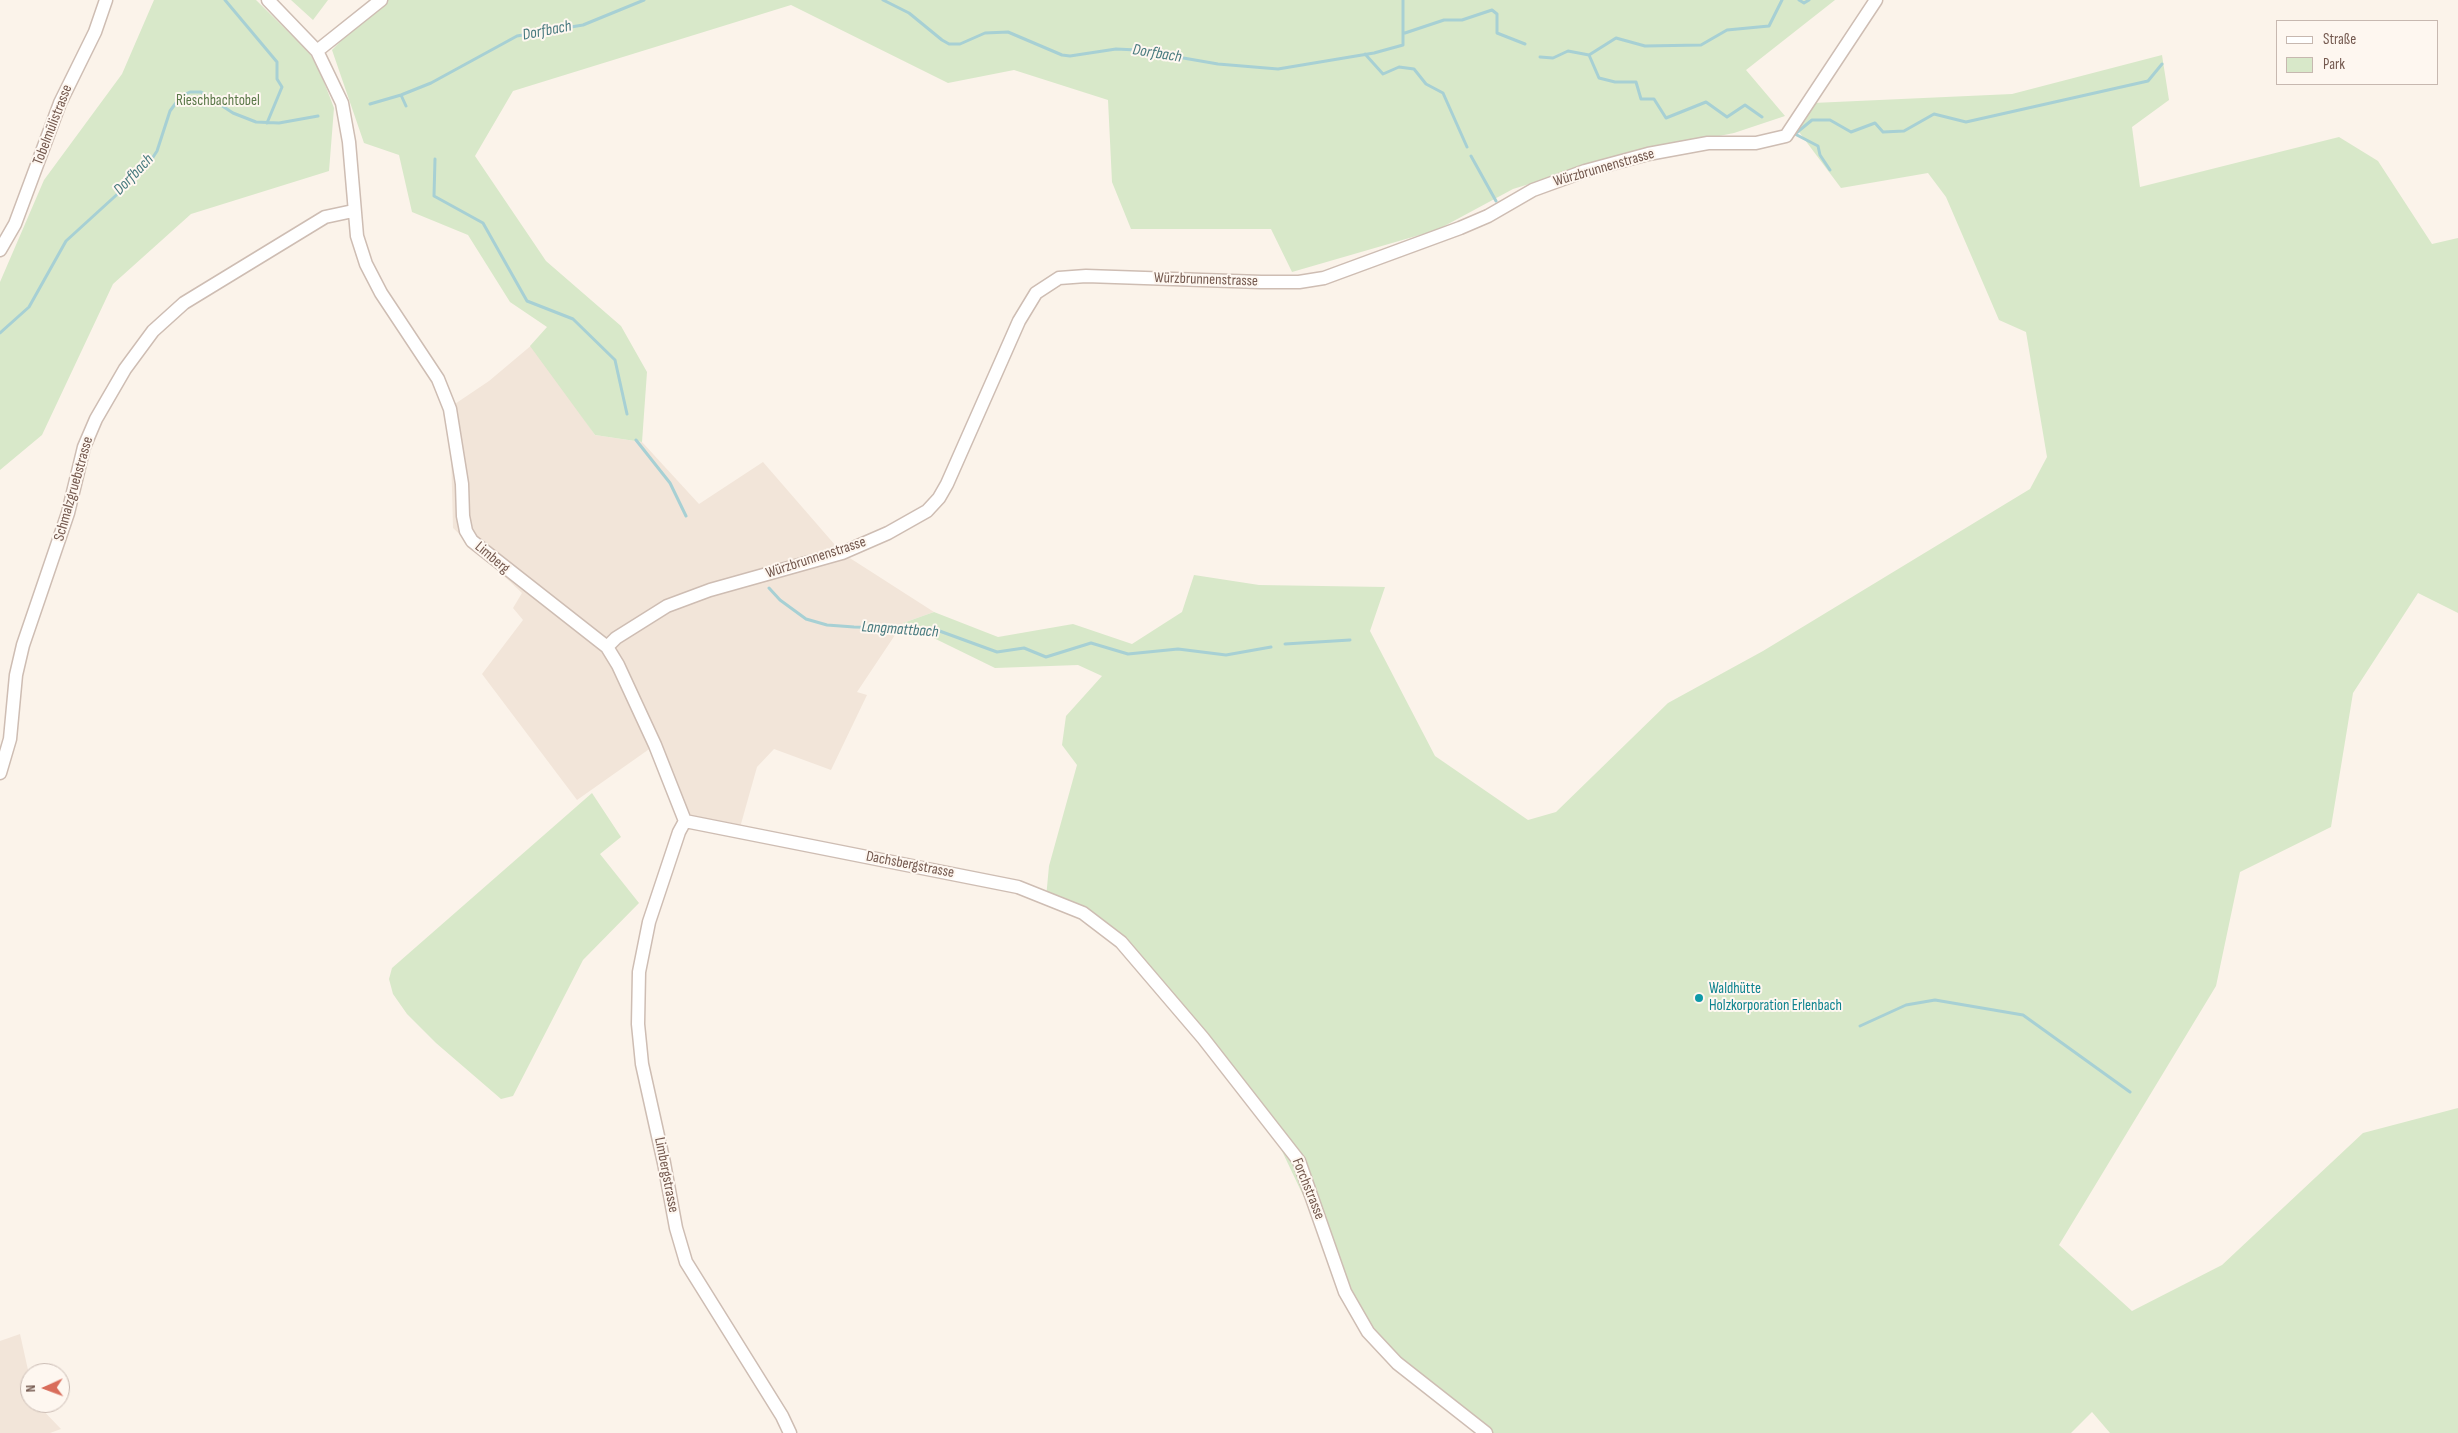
<!DOCTYPE html>
<html>
<head>
<meta charset="utf-8">
<style>
	body { margin:0 }
	#map { position:relative; width:2458px; height:1433px; overflow:hidden; background:#fbf3ea; font-family:"Sofia Sans Condensed",sans-serif }
	canvas { display:block }
	.legend { position:absolute; left:2276px; top:20px; width:162px; height:65px; box-sizing:border-box; background:#fef7f0; border:1px solid #c7b8b0; margin:0; padding:6px 9px; list-style:none; font-size:15px; color:#74594f }
	.legend li { display:flex; align-items:center; gap:10px; height:25px }
	.legend b { width:25px; border:1px solid #c7b8b0 }
	.north { position:absolute; left:20px; top:1363px; width:50px; height:50px; box-sizing:border-box; background:#fef7f0; border:1px solid #c7b8b0; border-radius:50%; rotate:268deg; font-size:14px; font-weight:700; line-height:20px; text-align:center; color:#74594f }
	.north::after { content:''; display:block; margin:auto; width:18px; height:22px; background:#d96d5b; clip-path:polygon(50% 0,100% 100%,50% 72%,0 100%) }
</style>
</head>
<body>
<div id="map">
<canvas width="2458" height="1433"></canvas>
<ul class="legend">
<li><b style="height:6px;background:#fff"></b>Straße</li>
<li><b style="height:14px;background:#d8e8c9"></b>Park</li>
</ul>
<div class="north">N</div>
</div>
<script>
const ctx = document.querySelector('canvas').getContext('2d');
ctx.lineJoin = 'round';
function fillPath(path, color) { ctx.fillStyle = color; ctx.fill(path, 'evenodd'); }
const shape = rows => new Path2D(rows.map(r => 'M' + r).join(''));
function strokePath(path, color, width, dash) { ctx.strokeStyle = color; ctx.lineWidth = width; ctx.lineCap = dash ? 'butt' : 'round'; ctx.setLineDash(dash || []); ctx.stroke(path); }
function label(font, color, halo, rows, align = 'center') {
  ctx.font = font + ' "Sofia Sans Condensed",sans-serif'; ctx.lineWidth = 4; ctx.setLineDash([]); ctx.textBaseline = 'middle'; ctx.strokeStyle = halo; ctx.fillStyle = color; for (const [text, x, y, turn = 0] of rows) {
    ctx.save(); ctx.translate(x, y); ctx.rotate((+turn || 0) * Math.PI / 180); ctx.textAlign = isNaN(turn) ? turn : align; if (halo) ctx.strokeText(text, 0, 0); ctx.fillText(text, 0, 0); ctx.restore();
  }
}
const residential = shape([
	[533,344,595,435,642,442,699,504,763,462,842,553,934,612,903,623,857,692,867,695,831,770,774,749,757,767,739,831,685,821,655,745,577,800,482,674,523,620,513,608,522,593,453,528,451,451,443,412,489,381],
	[20,1334,30,1379,30,1403,36,1403,61,1429,50,1433,0,1433,0,1341]
]);
const green = shape([
	[154,0,256,0,309,52,321,74,334,108,329,171,191,214,113,284,42,435,0,470,0,282,44,180,122,74],
	[291,0,328,0,313,20],
	[381,0,1835,0,1746,70,1785,116,1734,133,1620,156,1513,189,1437,230,1292,272,1271,229,1131,229,1112,182,1108,100,1014,70,948,83,791,5,513,91,475,156,546,261,621,326,647,372,642,442,595,435,530,346,547,327,510,302,468,235,412,212,399,155,364,143,332,50],
	[2162,55,2169,100,2132,127,2140,187,2339,137,2378,161,2432,244,2458,238,2458,613,2418,593,2353,693,2331,827,2240,872,2216,986,2059,1245,2132,1311,2222,1265,2363,1133,2458,1108,2458,1433,2110,1433,2092,1412,2071,1433,1486,1433,1368,1332,1272,1130,1121,942,1046,898,1049,866,1077,765,1062,745,1066,716,1102,676,1078,665,995,668,903,623,934,612,998,637,1073,624,1132,644,1182,612,1194,575,1259,585,1385,587,1370,631,1435,756,1528,820,1556,812,1668,703,1763,651,2030,489,2047,457,2026,332,1999,320,1946,197,1928,173,1841,188,1796,128,1813,103,2012,94],
	[592,793,621,837,600,854,639,903,583,960,513,1096,501,1099,436,1043,407,1014,393,994,389,979,392,968]
]);
const stream = shape([
	[225,0,277,62,277,79,282,87,267,123],
	[883,0,909,13,942,40,949,44,960,44,985,33,1008,32,1062,55,1070,56,1116,49,1137,50,1218,64,1278,69,1374,53,1403,45,1403,0],
	[1799,0,1804,3,1809,0],
	[1405,33,1444,20,1462,20,1492,10,1497,14,1497,33,1525,44],
	[1365,54,1383,74,1399,67,1414,69,1426,84,1443,93,1467,147],
	[1589,55,1599,78,1615,82,1636,82,1641,99,1654,99,1666,118,1706,102,1727,117,1745,105,1762,117],
	[1540,57,1553,58,1568,51,1589,55,1616,38,1645,46,1701,45,1727,30,1769,26,1782,0],
	[401,95,406,106],
	[370,104,401,95,431,83,517,36,583,25,644,0],
	[1471,156,1496,201],
	[435,159,434,196,483,223,527,301,573,319,615,360,627,414],
	[1830,170,1820,155,1818,146,1795,134,1812,120,1830,120,1851,132,1875,123,1883,132,1904,131,1934,114,1966,122,2148,81,2162,64],
	[0,333,29,307,66,241,146,168,157,151,170,111,181,96,190,92,201,92,233,113,256,122,279,123,318,116],
	[636,440,670,483,686,516],
	[769,588,780,600,806,619,827,625,854,627,934,629,997,652,1024,648,1046,657,1091,643,1128,654,1178,649,1226,655,1271,647],
	[1285,644,1350,640],
	[1860,1026,1906,1005,1935,1000,2023,1015,2130,1092]
]);
const minor = shape([
	[268,0,317,51,342,103,349,142,357,236,366,264,381,293,438,379,450,409,462,484,463,516,466,531,472,541,607,647,618,665,655,745,685,821,679,832,649,922,639,972,638,1024,642,1064,664,1163,676,1228,686,1262,782,1416,790,1433],
	[317,51,381,0],
	[0,250,15,224,60,103,95,32,106,0],
	[607,647,616,638,667,606,710,590,842,553,888,533,927,511,939,498,947,484,1019,321,1036,293,1059,278,1086,276,1261,282,1299,282,1324,278,1460,228,1488,216,1533,190,1585,171,1648,154,1708,143,1756,143,1786,136,1876,0],
	[0,773,10,739,16,675,23,645,68,513,84,447,96,419,125,369,153,331,184,303,325,217,353,211],
	[685,821,1018,887,1083,913,1121,942,1203,1038,1299,1161,1345,1292,1368,1332,1397,1363,1486,1433]
]);
const markers = [
	[1699,998,5,"#0f9aa8"]
];
const parkNames = [
	["Rieschbachtobel",218,101]
];
const streetNames = [
	["Tobelmülistrasse",53,125,-69],
	["Würzbrunnenstrasse",1604,168,-16],
	["Würzbrunnenstrasse",1206,280,2],
	["Schmalzgruebstrasse",74,489,-74],
	["Limberg",492,558,40],
	["Würzbrunnenstrasse",816,558,-18],
	["Dachsbergstrasse",910,865,11],
	["Limbergstrasse",666,1175,79],
	["Forchstrasse",1308,1189,68]
];
const cultureNames = [
	["Waldhütte",1709,989],
	["Holzkorporation Erlenbach",1709,1006]
];
const waterNames = [
	["Dorfbach",547,31,-11],
	["Dorfbach",1157,54,9],
	["Dorfbach",134,175,-46],
	["Langmattbach",900,630,4]
];
fillPath(residential, '#f2e5d9');
fillPath(green, '#d8e8c9');
strokePath(stream, '#a7d0d4', 3);
strokePath(minor, '#cebdb3', 15);
strokePath(minor, '#fff', 12);
for (const [x, y, r, color] of markers) { const dot = new Path2D(); dot.arc(x, y, r, 0, 2 * Math.PI); ctx.fillStyle = color; ctx.fill(dot); strokePath(dot, '#fef7f0', 2); }
label('15px', '#5a7848', '#fef7f0', parkNames);
label('15px', '#74594f', '#fef7f0', streetNames);
label('15px', '#0d838f', '#fef7f0', cultureNames, 'left');
label('italic 16px', '#47797e', '#fef7f0', waterNames);
</script>
</body>
</html>
